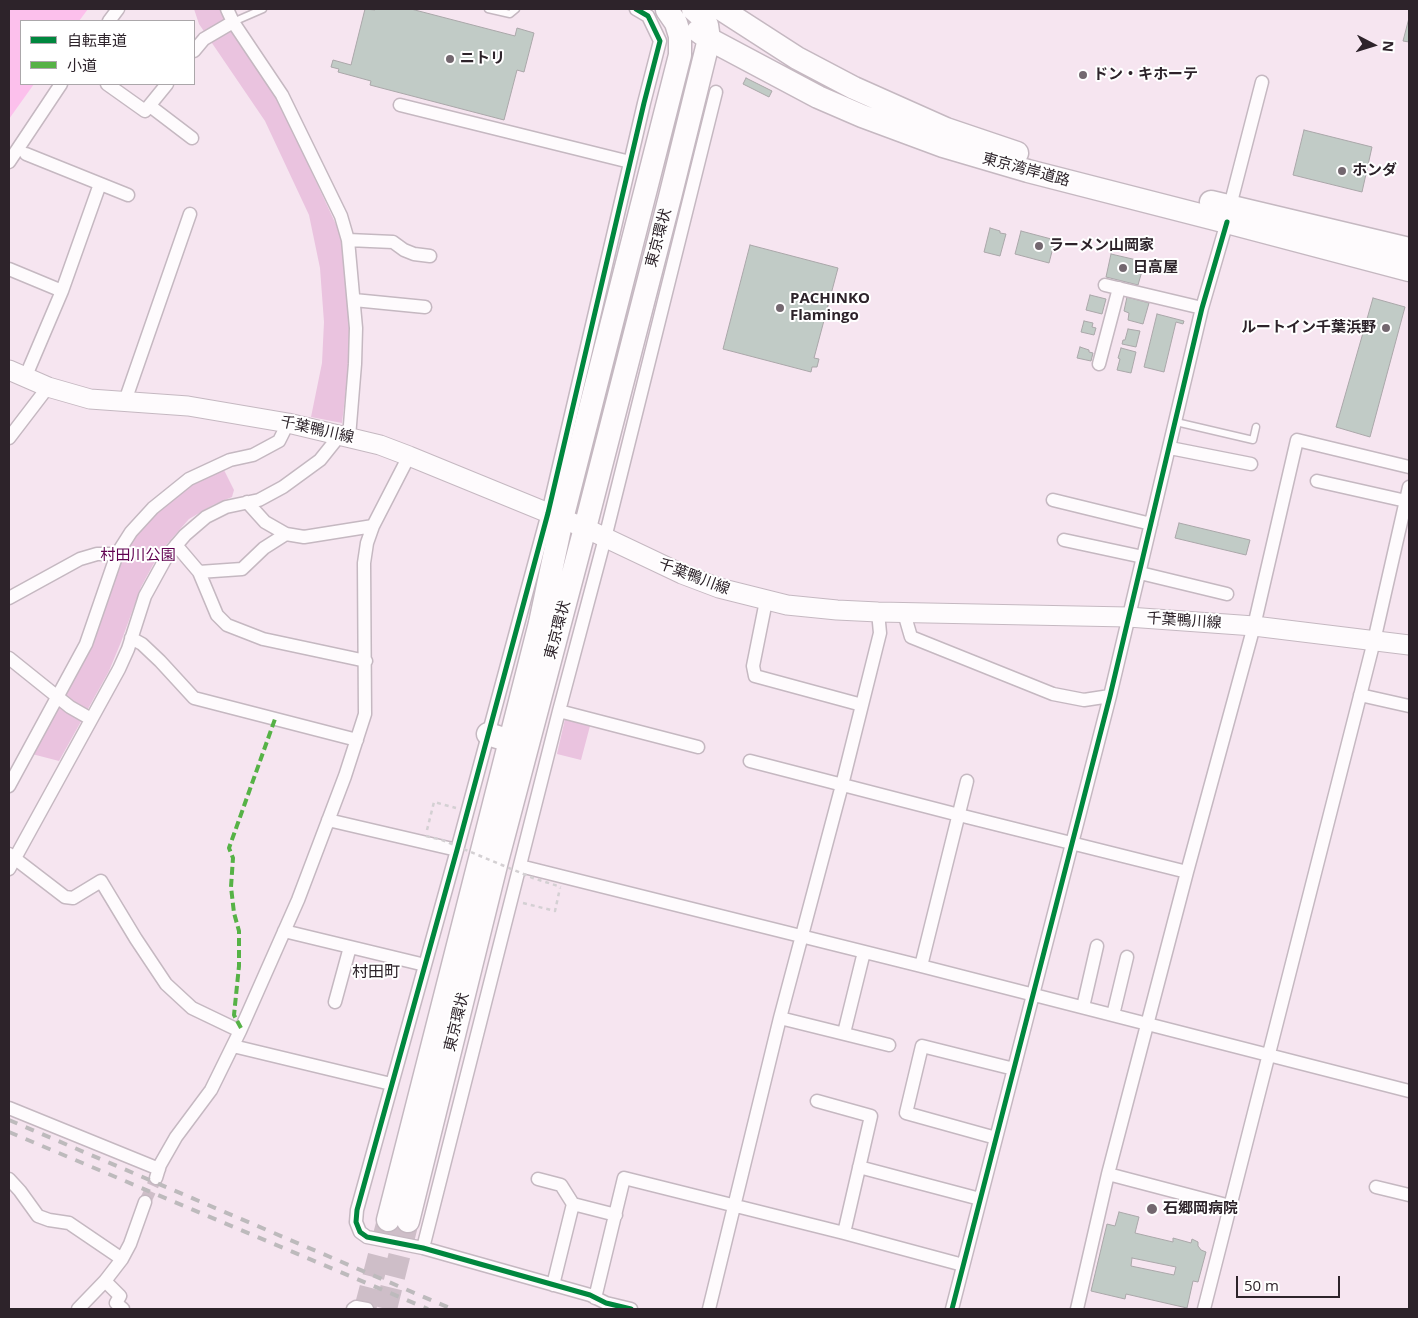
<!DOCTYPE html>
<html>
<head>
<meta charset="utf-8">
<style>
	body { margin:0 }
	#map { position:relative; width:1418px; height:1318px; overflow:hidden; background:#f6e5f0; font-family:"Open Sans","Noto Sans JP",sans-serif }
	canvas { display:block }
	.frame { position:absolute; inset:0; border:10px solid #2d232a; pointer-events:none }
	.legend { position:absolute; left:20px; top:20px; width:175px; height:65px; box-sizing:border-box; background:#fff; border:1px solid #aba7aa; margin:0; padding:6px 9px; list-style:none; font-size:15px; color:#2d232a }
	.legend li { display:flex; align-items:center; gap:10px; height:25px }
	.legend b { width:25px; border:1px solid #aba7aa }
	.north { position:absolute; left:1348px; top:20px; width:50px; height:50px; -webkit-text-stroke:4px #fff; paint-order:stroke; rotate:95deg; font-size:14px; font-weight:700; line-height:20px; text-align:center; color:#2d232a }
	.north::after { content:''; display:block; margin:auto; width:18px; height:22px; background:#2d232a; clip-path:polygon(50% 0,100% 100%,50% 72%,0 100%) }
	.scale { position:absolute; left:1236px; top:1276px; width:104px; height:22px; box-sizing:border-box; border:2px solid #2d232a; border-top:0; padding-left:6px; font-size:15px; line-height:18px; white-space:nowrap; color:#2d232a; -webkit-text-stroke:4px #fff; paint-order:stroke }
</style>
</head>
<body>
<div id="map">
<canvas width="1418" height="1318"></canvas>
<div class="frame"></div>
<ul class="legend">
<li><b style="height:6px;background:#00873e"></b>自転車道</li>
<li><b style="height:6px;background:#56b246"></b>小道</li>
</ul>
<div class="north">N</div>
<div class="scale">50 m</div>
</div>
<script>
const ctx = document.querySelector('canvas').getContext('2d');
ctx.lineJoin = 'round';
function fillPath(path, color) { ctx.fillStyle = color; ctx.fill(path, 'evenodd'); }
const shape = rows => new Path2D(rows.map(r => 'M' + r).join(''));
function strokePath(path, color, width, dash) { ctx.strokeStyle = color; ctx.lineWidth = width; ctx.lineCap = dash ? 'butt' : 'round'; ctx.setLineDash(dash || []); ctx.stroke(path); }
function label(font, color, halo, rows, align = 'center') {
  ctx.font = font + ' "Open Sans","Noto Sans JP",sans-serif'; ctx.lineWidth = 4; ctx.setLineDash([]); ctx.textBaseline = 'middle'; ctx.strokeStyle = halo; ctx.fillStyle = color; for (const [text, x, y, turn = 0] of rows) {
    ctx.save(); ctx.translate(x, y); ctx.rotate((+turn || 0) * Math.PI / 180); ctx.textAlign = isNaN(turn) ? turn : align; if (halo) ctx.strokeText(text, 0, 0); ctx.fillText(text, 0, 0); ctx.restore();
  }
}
const green = shape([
	[194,9,220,9,234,36,280,104,339,231,346,257,350,304,350,355,342,423,311,417,322,363,324,322,320,268,309,215,265,121,199,24],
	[223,468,234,490,232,497,213,505,189,519,160,552,141,587,121,642,109,671,59,761,32,754,99,626,105,595,122,550,148,518,186,485],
	[565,719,590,726,581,760,557,754]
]);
const water = shape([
	[9,9,88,9,79,21,21,21,21,84,34,84,9,119]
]);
const building = shape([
	[365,9,375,10,375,9,411,9,515,36,517,28,534,33,524,72,517,70,504,120,370,85,371,81,338,72,339,69,331,67,333,60,351,65,365,9],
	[1409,18,1409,42,1403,41,1409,18],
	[746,78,772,91,769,97,743,84,746,78],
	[1304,130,1372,147,1362,192,1293,175,1304,130],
	[990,228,1000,231,1000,233,1006,234,1000,256,984,252,990,228],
	[1021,231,1055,240,1049,263,1015,254,1021,231],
	[750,245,838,268,814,358,819,359,817,367,812,367,811,372,723,349,750,245],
	[1111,254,1141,261,1138,270,1142,271,1138,285,1106,277,1111,254],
	[1090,295,1106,299,1102,314,1086,310,1090,295],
	[1127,297,1149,303,1143,324,1128,320,1129,313,1124,311,1127,297],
	[1373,298,1405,307,1370,437,1336,427,1373,298],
	[1157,314,1184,321,1183,324,1176,322,1164,372,1144,367,1157,314],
	[1084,321,1093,323,1092,327,1096,328,1094,335,1081,332,1084,321],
	[1128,329,1140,331,1136,347,1122,344,1123,340,1125,340,1128,329],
	[1080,347,1089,350,1089,352,1093,353,1091,361,1077,358,1080,347],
	[1121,348,1136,352,1131,373,1117,370,1120,359,1118,358,1121,348],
	[1179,523,1250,540,1246,555,1175,538,1179,523],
	[1119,1212,1139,1217,1135,1233,1173,1242,1173,1238,1191,1243,1192,1239,1198,1242,1198,1246,1201,1250,1206,1252,1198,1282,1193,1281,1187,1308,1126,1294,1125,1299,1091,1291,1107,1224,1115,1226,1119,1212],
	[1132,1258,1176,1267,1174,1275,1131,1266,1132,1258]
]);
const streetTunnel = shape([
	[145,1202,156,1178]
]);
const highwayTunnel = shape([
	[365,1309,388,1220],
	[386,1309,408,1221]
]);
const path = shape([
	[427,830,434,802,456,808],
	[523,903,555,911,560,888]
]);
const lane = shape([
	[488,9,510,14,516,9],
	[233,22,263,9],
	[1176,422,1253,440,1256,427]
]);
const street = shape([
	[227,9,233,22,282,95,341,216,348,240,356,328,355,364,349,437],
	[109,21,118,9],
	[194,51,204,39,233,22],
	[107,84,145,111,167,84],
	[400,105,630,162],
	[150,106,192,138],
	[26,154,128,195],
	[9,162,61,84],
	[1230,206,1262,82],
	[348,240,393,242,404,250,414,254,430,256],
	[9,269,62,291],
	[1105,285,1202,308],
	[354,300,425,307],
	[1099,364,1119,288],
	[25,378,62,291,100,184],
	[125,401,190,214],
	[9,438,48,387],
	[1170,448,1251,464],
	[1317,481,1406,501],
	[1053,500,1151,524],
	[247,502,265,522,286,534,304,537,373,526],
	[1064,540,1143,557],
	[176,545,199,572,217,615,227,625,263,639,366,661],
	[199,572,242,569,264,548,286,534],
	[1140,573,1227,594],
	[9,598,80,559,97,554,117,554],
	[766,601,753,666,755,676,862,705],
	[904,613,911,637,1053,694,1084,700,1110,696],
	[131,638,142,644,160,661,194,698,357,740],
	[9,658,70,707,91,719],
	[1360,695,1409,706],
	[559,711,698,747],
	[750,761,959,815,1187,872],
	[9,786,86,644,117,554,131,532,153,508,189,479,230,460,253,455,279,441,288,423],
	[328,820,457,850],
	[9,854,65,897,73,898,101,881,136,939,166,984,192,1008,240,1031],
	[520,866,921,966,1409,1091],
	[9,869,119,669,128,649,145,596,167,556,185,535,206,517,226,507,259,500,283,487,320,460,340,435],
	[284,931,425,965],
	[921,966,967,781],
	[335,1002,350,947],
	[1083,1007,1097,946],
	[1113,1015,1127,957],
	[780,1018,889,1045],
	[844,1033,864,952],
	[233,1046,391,1084],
	[817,1101,871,1116,844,1233],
	[9,1108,159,1169],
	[996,1138,906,1113,922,1046,1014,1069],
	[859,1167,980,1199],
	[1108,1174,1230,1206],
	[156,1178,160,1165,176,1137,211,1090,240,1031,298,900,345,776,365,714,364,563,367,543,373,526,409,456],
	[9,1179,20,1191,38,1216,49,1220,69,1223,122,1259],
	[538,1179,561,1185,573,1204,553,1285],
	[1376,1187,1409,1195],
	[573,1204,616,1215],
	[423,1248,559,711,605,538,716,92],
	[105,1281,120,1296,116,1303,123,1309],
	[595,1298,624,1178,844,1233,963,1265],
	[78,1309,105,1281,122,1259,130,1244,145,1202],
	[353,1309,356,1307,367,1309],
	[631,1309,606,1303,590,1295,423,1248,367,1237,360,1232,356,1222,357,1210,457,850,548,513,644,103,660,41,648,16,636,9],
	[709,1309,780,1018,842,785,880,633,878,612],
	[952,1309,1110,696,1202,308,1227,222],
	[1077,1309,1108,1174,1187,872,1254,626,1297,440,1409,467],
	[1204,1309,1374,641,1409,487]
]);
const primary = shape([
	[9,370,48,387,90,399,188,406,288,423,380,445,409,456,585,528,682,574,719,588,787,605,837,610,878,612,1128,617,1254,626,1409,645]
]);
const highway = shape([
	[721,9,797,58,854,88,946,129,1017,153],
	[698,31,709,39,818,97,862,116,943,146,1028,171,1227,222,1409,270],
	[1211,202,1409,249],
	[488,734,510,741],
	[388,1220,540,623,562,519,680,55,680,36,676,23,667,10],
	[408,1221,497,861,585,528,670,197,709,39,707,25,701,16,693,9]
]);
const rail = shape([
	[9,1120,452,1309],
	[9,1132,428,1309]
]);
const pathBridge = shape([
	[426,836,442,840,533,878,561,887]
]);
const quiet = shape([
	[241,1028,234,1015,239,966,239,931,234,913,231,887,233,858,229,848,275,719]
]);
const cycleway = shape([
	[631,1309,606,1303,590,1295,423,1248,367,1237,360,1232,356,1222,357,1210,457,850,548,513,644,103,660,41,648,16,636,9],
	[952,1309,1110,696,1202,308,1227,222]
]);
const markers = [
	[450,59,5,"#73676f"],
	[1083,75,5,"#73676f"],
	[1342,171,5,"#73676f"],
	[1039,246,5,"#73676f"],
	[1123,268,5,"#73676f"],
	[780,308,5,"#73676f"],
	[1386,328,5,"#73676f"],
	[1152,1209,6,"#73676f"]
];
const poiNames = [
	["ニトリ",460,59],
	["ドン・キホーテ",1093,75],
	["ホンダ",1352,171],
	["ラーメン山岡家",1049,246],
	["日高屋",1133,268],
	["PACHINKO",790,299],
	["Flamingo",790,316],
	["ルートイン千葉浜野",1376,328,"right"],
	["石郷岡病院",1163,1209]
];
const streetNames = [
	["東京湾岸道路",1026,170,15],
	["東京環状",659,238,-75],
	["千葉鴨川線",317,430,13],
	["千葉鴨川線",694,577,21],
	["千葉鴨川線",1184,621,4],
	["東京環状",558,630,-75],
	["東京環状",457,1022,-76]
];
const parkNames = [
	["村田川公園",138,556]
];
const neighbourhoodNames = [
	["村田町",376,972]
];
fillPath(green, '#eac3df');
fillPath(water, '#fcc0ec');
fillPath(building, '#c1cbc6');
strokePath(building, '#aaa7a9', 1);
strokePath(streetTunnel, '#cebec8', 12, [12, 6]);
strokePath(highwayTunnel, '#cebec8', 22, [22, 11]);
strokePath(lane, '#c5b8c1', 9);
strokePath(street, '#c5b8c1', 15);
strokePath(primary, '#c5b8c1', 21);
strokePath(highway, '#c5b8c1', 25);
strokePath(path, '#d4d0d3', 2.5, [4, 4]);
strokePath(lane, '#fefbfd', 6);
strokePath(street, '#fefbfd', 12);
strokePath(primary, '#fefbfd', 19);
strokePath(highway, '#fefbfd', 22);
strokePath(rail, '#bdbabc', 4, [9, 9]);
strokePath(pathBridge, '#d4d0d3', 2.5, [4, 4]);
strokePath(quiet, '#56b246', 4, [8, 4]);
strokePath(cycleway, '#00873e', 5);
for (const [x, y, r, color] of markers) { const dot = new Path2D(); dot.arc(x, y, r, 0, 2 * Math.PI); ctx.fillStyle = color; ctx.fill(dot); strokePath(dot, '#fff', 2); }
label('bold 15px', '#2d232a', '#fff', poiNames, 'left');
label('15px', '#2d232a', '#fff', streetNames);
label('15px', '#600050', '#fff', parkNames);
label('16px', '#2d232a', '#fff', neighbourhoodNames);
</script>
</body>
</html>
